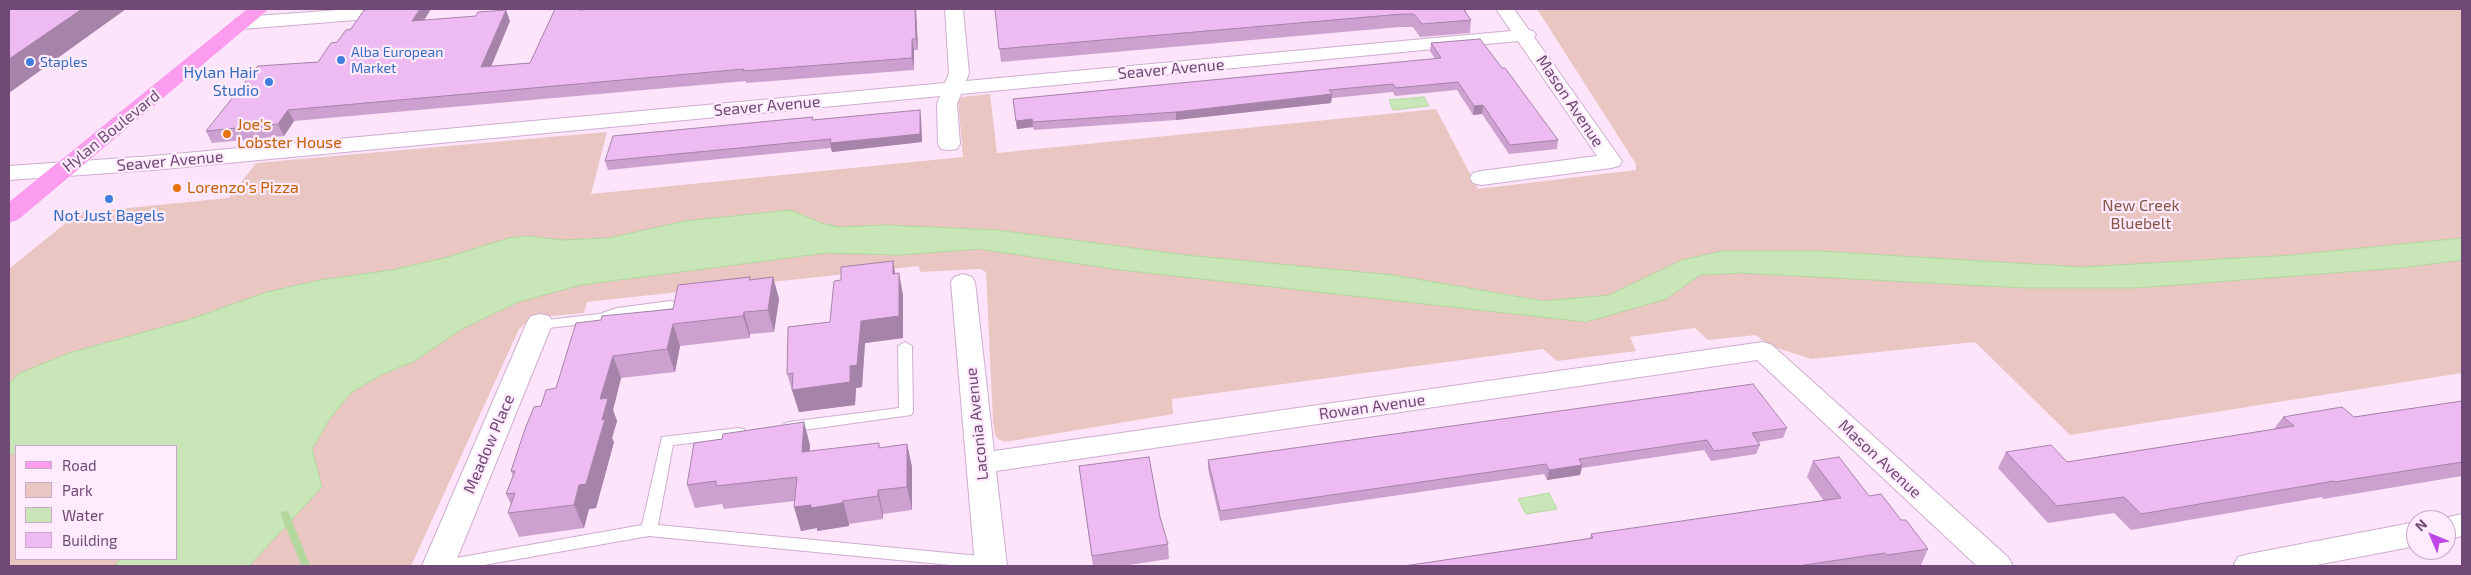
<!DOCTYPE html>
<html>
<head>
<meta charset="utf-8">
<style>
	body { margin:0 }
	#map { position:relative; width:2471px; height:575px; overflow:hidden; background:#fde4fa; font-family:"Exo 2",sans-serif }
	canvas { display:block }
	.frame { position:absolute; inset:0; border:10px solid #704976; pointer-events:none }
	.legend { position:absolute; left:15px; top:445px; width:162px; height:115px; box-sizing:border-box; background:#ffebfd; border:1px solid #c6aac7; margin:0; padding:6px 9px; list-style:none; font-size:15px; color:#704976 }
	.legend li { display:flex; align-items:center; gap:10px; height:25px }
	.legend b { width:25px; border:1px solid #c6aac7 }
	.north { position:absolute; left:2406px; top:510px; width:50px; height:50px; box-sizing:border-box; background:#ffebfd; border:1px solid #c6aac7; border-radius:50%; rotate:315deg; font-size:14px; font-weight:700; line-height:20px; text-align:center; color:#704976 }
	.north::after { content:''; display:block; margin:auto; width:18px; height:22px; background:#bd47e8; clip-path:polygon(50% 0,100% 100%,50% 72%,0 100%) }
</style>
</head>
<body>
<div id="map">
<canvas width="2471" height="575"></canvas>
<div class="frame"></div>
<ul class="legend">
<li><b style="height:6px;background:#fc9cef"></b>Road</li>
<li><b style="height:14px;background:#eac6c2"></b>Park</li>
<li><b style="height:14px;background:#c8e6b8"></b>Water</li>
<li><b style="height:14px;background:#edbbf2"></b>Building</li>
</ul>
<div class="north">N</div>
</div>
<script>
const ctx = document.querySelector('canvas').getContext('2d');
ctx.lineJoin = 'round';
function fillPath(path, color) { ctx.fillStyle = color; ctx.fill(path, 'evenodd'); }
const shape = rows => new Path2D(rows.map(r => 'M' + r).join(''));
function strokePath(path, color, width, dash) { ctx.strokeStyle = color; ctx.lineWidth = width; ctx.lineCap = dash ? 'butt' : 'round'; ctx.setLineDash(dash || []); ctx.stroke(path); }
function label(font, color, halo, rows, align = 'center') {
  ctx.font = font + ' "Exo 2",sans-serif'; ctx.lineWidth = 4.5; ctx.setLineDash([]); ctx.textBaseline = 'middle'; ctx.strokeStyle = halo; ctx.fillStyle = color; for (const [text, x, y, turn = 0] of rows) {
    ctx.save(); ctx.translate(x, y); ctx.rotate((+turn || 0) * Math.PI / 180); ctx.textAlign = isNaN(turn) ? turn : align; if (halo) ctx.strokeText(text, 0, 0); ctx.fillText(text, 0, 0); ctx.restore();
  }
}
const green = shape([
	[1537,9,2462,9,2462,373,2070,435,1975,342,1811,359,1768,345,1756,335,1708,340,1695,328,1630,337,1636,351,1557,361,1543,349,1172,399,1173,414,1005,442,998,439,995,434,993,422,986,272,980,269,920,272,919,266,587,302,584,313,531,318,519,329,411,566,9,566,9,269,78,213,229,198,256,163,607,132,591,194,963,157,958,100,962,97,990,94,997,153,1436,109,1478,189,1636,170,1636,164],
	[16,446,176,446,176,559,16,559]
]);
const water = shape([
	[1424,97,1429,106,1393,110,1389,100,1424,97],
	[791,210,821,223,839,227,885,225,998,230,1186,255,1393,275,1544,301,1609,295,1682,260,1722,251,1820,251,2081,267,2292,255,2462,238,2462,260,2399,268,2136,288,2024,288,1740,273,1700,275,1666,299,1586,322,1121,270,979,249,899,255,826,253,581,285,518,302,460,330,415,361,381,375,352,392,331,417,312,449,322,487,249,566,114,566,121,559,176,559,176,446,16,446,16,454,9,454,9,384,18,374,69,353,188,320,267,292,320,280,392,270,444,258,509,238,528,236,561,240,609,238,685,221,791,210],
	[1549,493,1557,509,1526,514,1518,499,1549,493]
]);
const stream = shape([
	[285,515,306,566]
]);
const service = shape([
	[670,301,674,302,676,305,674,308,619,316,601,322,539,329,533,325,539,321,599,314,617,308,670,301],
	[905,342,912,346,913,412,911,415,789,432,784,430,782,427,784,424,789,422,899,408,898,346,905,342],
	[739,428,744,429,746,433,744,437,673,445,658,525,990,557,996,559,998,563,996,566,961,566,649,536,478,566,437,566,439,562,445,560,642,525,662,437,739,428]
]);
const minor = shape([
	[352,9,428,9,425,13,419,15,242,29,235,27,233,23,235,19,242,17,352,9],
	[945,9,963,9,969,73,966,81,1511,31,1496,9,1514,9,1529,30,1533,31,1536,35,1534,37,1622,161,1619,166,1611,168,1481,185,1473,183,1470,178,1473,173,1481,171,1597,156,1518,41,961,94,957,104,960,144,957,149,949,150,941,149,938,144,937,104,940,96,153,170,9,180,9,166,153,156,945,83,949,73,945,9],
	[963,274,972,277,975,282,994,451,1763,342,1772,345,2008,557,2013,566,1977,566,1757,360,996,471,1007,566,975,566,951,282,954,277,963,274],
	[540,314,549,316,553,322,454,566,422,566,527,322,531,316,540,314],
	[2462,514,2462,536,2446,540,2446,520,2435,520,2462,514],
	[2416,522,2416,546,2311,566,2233,566,2238,557,2249,554,2416,522]
]);
const primary = shape([
	[247,9,269,9,18,220,9,223,9,202,247,9]
]);
const wall = shape([
	[377,9,431,9,424,20,510,21,491,66,530,63,555,9,583,9,583,10,594,9,916,9,918,50,914,50,914,70,746,83,746,81,294,121,284,136,212,143,206,131,318,62,351,29],
	[995,9,1466,9,1466,12,1471,20,1470,33,1420,37,1413,27,1400,27,1001,62],
	[1431,43,1502,68,1558,140,1557,149,1509,154,1482,114,1473,115,1457,90,1395,96,1393,92,1332,98,1331,103,1176,120,1034,130,1033,127,1017,129,1013,99,1435,59,1430,51],
	[920,110,921,119,922,142,832,152,831,148,608,170,605,161,813,120],
	[895,274,903,295,903,338,865,343,862,387,856,388,855,405,799,412,787,374,830,322],
	[773,277,779,299,774,332,750,334,750,338,680,346,675,372,621,378,613,410,617,421,612,438,614,442,596,508,589,509,584,528,519,537,508,513,511,504,506,494,513,476,511,471,541,406,556,388,601,320,673,309,750,280],
	[2462,401,2462,476,2323,499,2322,497,2131,530,2114,513,2048,523,1998,468,2006,452,2067,462,2274,429,2283,417,2354,417],
	[1787,428,1783,438,1758,442,1760,445,1756,454,1711,461,1704,450,1582,468,1580,475,1547,480,1544,474,1220,521,1208,469,1208,460],
	[907,444,912,467,912,510,883,514,883,519,849,524,849,526,817,531,817,528,801,531,795,501,724,509,722,504,695,508,687,485,810,445,810,451,880,448],
	[1813,461,1869,496,1901,520,1928,549,1921,565,1914,566,1404,566,1590,538,1591,534,1824,501,1807,477],
	[1079,466,1160,517,1168,544,1169,559,1122,566,1093,566]
]);
const shadedWall = shape([
	[82,9,126,9,9,93,9,59],
	[420,9,431,9,417,32,412,21],
	[915,9,916,9,918,50,916,39],
	[506,10,510,21,486,79,481,67],
	[912,39,914,50,914,70,912,58],
	[1332,94,1331,103,1176,120,1176,112],
	[1483,105,1482,114,1473,115,1474,106],
	[288,110,294,121,284,136,278,124],
	[920,110,921,119,922,142,832,152,830,143],
	[1032,119,1033,127,1017,129,1016,121],
	[893,261,897,283,893,274],
	[899,273,903,295,903,338,865,343,862,387,856,388,855,405,799,412,792,390,850,366,861,321],
	[773,277,779,299,774,332,768,310],
	[744,312,750,334,750,338,743,316],
	[673,324,680,346,675,372,667,349],
	[613,356,621,378,613,410,617,421,612,438,614,442,596,508,589,509,584,528,574,505,579,485,602,420,600,399],
	[804,422,810,445,808,475,802,452],
	[907,444,912,467,912,510,907,487],
	[1582,465,1580,475,1547,480,1549,470],
	[878,490,883,514,883,519,878,496],
	[843,501,849,524,849,526,817,531,817,528,801,531,794,507]
]);
const building = shape([
	[9,9,82,9,9,59,9,9],
	[377,9,420,9,412,21,476,16,478,12,506,10,481,67,530,63,555,9,580,9,579,10,594,9,915,9,916,39,912,39,912,58,743,71,744,69,288,110,278,124,206,131,258,66,318,62,331,43,337,42,346,30,351,29,364,10,377,9],
	[995,9,1463,9,1471,20,1422,24,1414,14,1402,14,999,49,995,9],
	[1480,39,1502,68,1505,68,1558,140,1510,145,1483,105,1474,106,1458,82,1396,88,1393,84,1329,90,1332,94,1176,112,1033,122,1032,119,1016,121,1013,99,1441,58,1431,43,1480,39],
	[920,110,920,134,830,143,831,139,605,161,613,136,813,117,812,120,920,110],
	[893,261,893,274,899,273,899,316,861,321,857,365,850,366,850,382,792,390,793,373,787,374,788,327,830,322,834,281,841,280,841,267,893,261],
	[750,277,749,280,773,277,768,310,744,312,743,316,673,324,667,349,613,356,600,399,608,398,602,420,605,419,586,484,579,485,574,505,508,513,515,493,506,494,515,471,511,471,525,429,534,407,541,406,546,390,556,388,576,323,601,320,602,316,673,309,678,285,750,277],
	[1753,384,1787,428,1752,433,1760,445,1714,451,1707,440,1579,459,1582,465,1549,470,1546,464,1220,511,1208,460,1753,384],
	[2462,401,2462,462,2335,482,2334,481,2141,514,2124,497,2057,506,2006,452,2051,445,2067,462,2294,426,2283,417,2342,407,2354,417,2462,401],
	[804,422,802,452,879,443,879,448,907,444,907,487,878,490,878,496,843,501,842,503,811,508,811,505,794,507,797,477,716,486,716,481,687,485,694,443,722,439,723,434,804,422],
	[1149,457,1160,517,1168,544,1092,556,1079,466,1149,457],
	[1839,457,1869,496,1881,494,1901,520,1906,520,1928,549,1887,555,1885,553,1798,566,1404,566,1593,538,1591,534,1841,498,1813,461,1839,457]
]);
const markers = [
	[341,60,5,"#3f7fe0"],
	[30,62,5,"#3f7fe0"],
	[269,82,5,"#3f7fe0"],
	[227,134,5,"#e8710a"],
	[177,188,5,"#e8710a"],
	[109,199,5,"#3f7fe0"]
];
const farShopnames = [
	["Alba European",351,52],
	["Market",351,68],
	["Staples",40,62]
];
const streetNames = [
	["Seaver Avenue",1171,69,-5],
	["Mason Avenue",1570,101,56],
	["Seaver Avenue",767,106,-5],
	["Hylan Boulevard",111,131,-39],
	["Seaver Avenue",170,161,-5],
	["Rowan Avenue",1372,407,-8],
	["Laconia Avenue",977,424,-96],
	["Meadow Place",489,444,-67],
	["Mason Avenue",1880,459,43]
];
const shopNames = [
	["Hylan Hair",259,73],
	["Studio",259,91],
	["Not Just Bagels",109,216,"center"]
];
const foodNames = [
	["Joe's",237,125],
	["Lobster House",237,143],
	["Lorenzo's Pizza",187,188]
];
const parkNames = [
	["New Creek",2141,206],
	["Bluebelt",2141,224]
];
fillPath(green, '#eac6c2');
fillPath(water, '#c8e6b8');
strokePath(water, '#b2d89e', 1);
strokePath(stream, '#b2d89e', 8);
strokePath(service, '#cfadd0', 2);
strokePath(minor, '#cfadd0', 2);
strokePath(primary, '#fff', 1);
fillPath(service, '#fff');
fillPath(minor, '#fff');
fillPath(primary, '#fc9cef');
fillPath(wall, '#cca1d0');
fillPath(shadedWall, '#a683a9');
fillPath(building, '#edbbf2');
strokePath(building, '#a683a9', 1);
for (const [x, y, r, color] of markers) { const dot = new Path2D(); dot.arc(x, y, r, 0, 2 * Math.PI); ctx.fillStyle = color; ctx.fill(dot); strokePath(dot, '#ffebfd', 2); }
label('14px', '#366cbe', '#ffebfd', farShopnames, 'left');
label('16px', '#704976', '#ffebfd', streetNames);
label('16px', '#366cbe', '#ffebfd', shopNames, 'right');
label('16px', '#c56008', '#ffebfd', foodNames, 'left');
label('16px', '#875446', '#ffebfd', parkNames);
</script>
</body>
</html>
